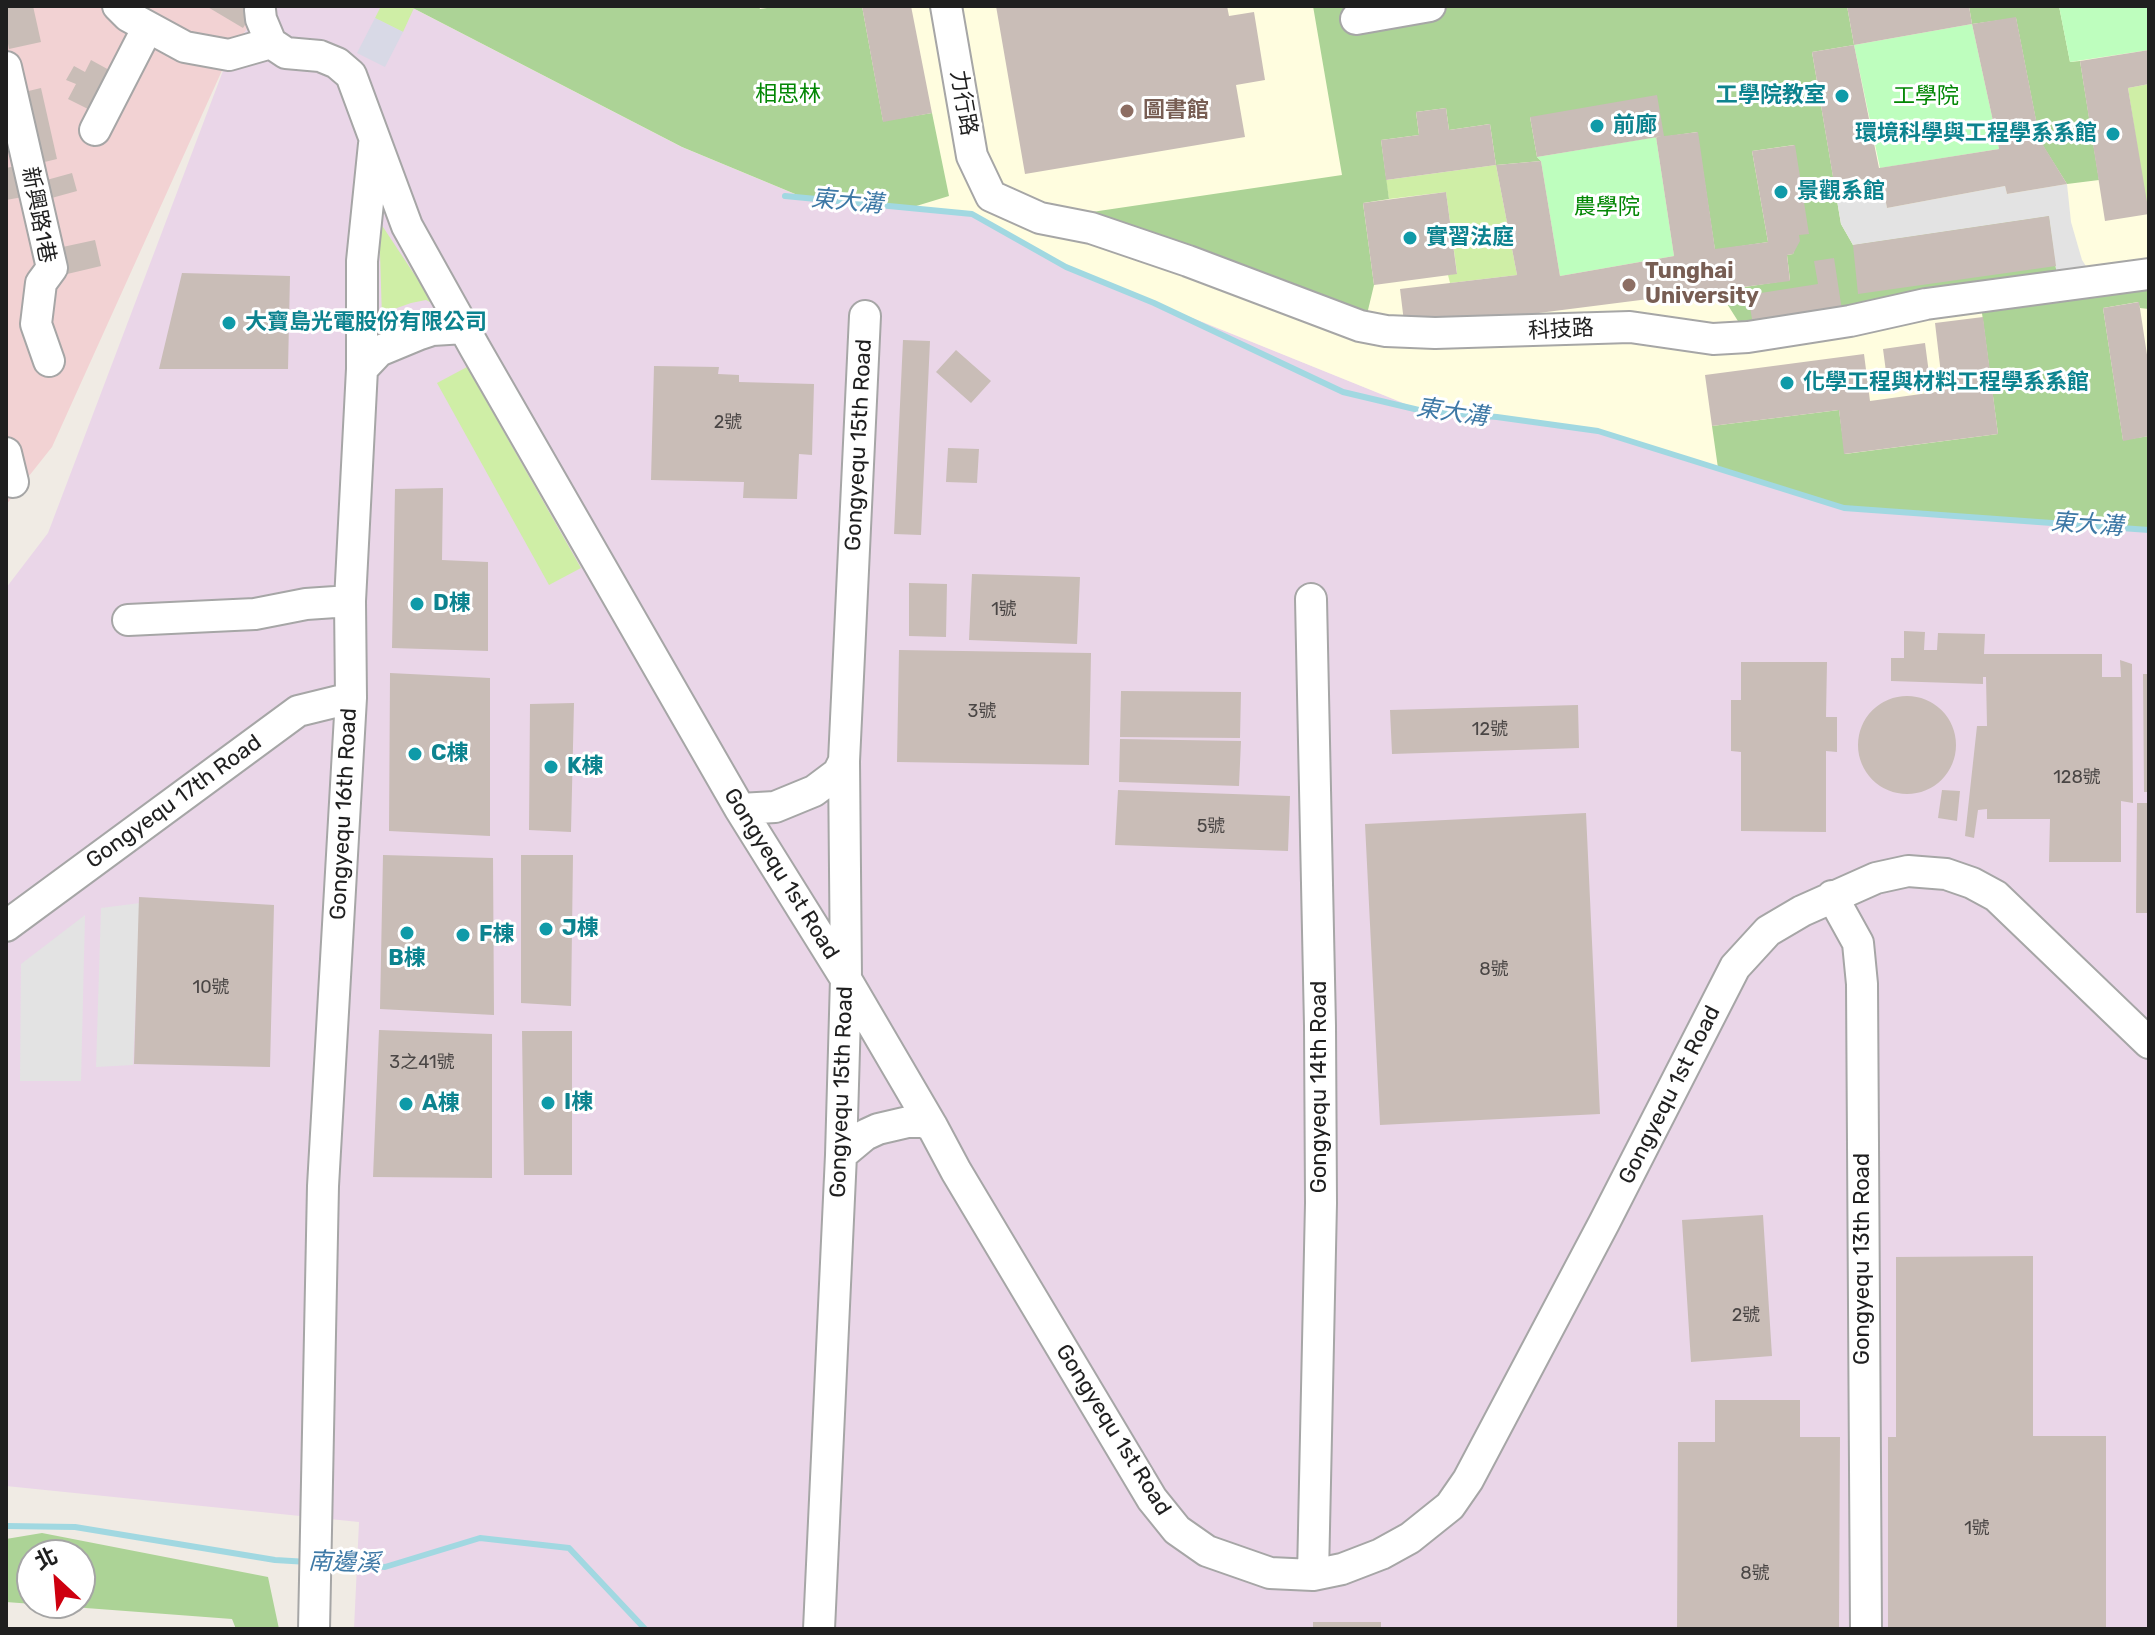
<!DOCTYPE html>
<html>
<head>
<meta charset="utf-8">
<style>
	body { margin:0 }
	#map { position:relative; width:2155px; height:1635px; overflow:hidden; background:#f0ebe4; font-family:Rubik,"Noto Sans TC",sans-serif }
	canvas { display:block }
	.frame { position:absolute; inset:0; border:8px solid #1f1f1f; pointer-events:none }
	.north { position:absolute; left:16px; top:1539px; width:80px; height:80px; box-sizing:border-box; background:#fff; border:2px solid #a5a5a5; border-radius:50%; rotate:334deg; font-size:22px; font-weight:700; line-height:32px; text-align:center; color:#1f1f1f }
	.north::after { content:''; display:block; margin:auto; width:28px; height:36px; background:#ce000f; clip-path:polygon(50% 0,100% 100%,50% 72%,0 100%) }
</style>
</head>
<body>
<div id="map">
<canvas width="2155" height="1635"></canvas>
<div class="frame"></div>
<div class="north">北</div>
</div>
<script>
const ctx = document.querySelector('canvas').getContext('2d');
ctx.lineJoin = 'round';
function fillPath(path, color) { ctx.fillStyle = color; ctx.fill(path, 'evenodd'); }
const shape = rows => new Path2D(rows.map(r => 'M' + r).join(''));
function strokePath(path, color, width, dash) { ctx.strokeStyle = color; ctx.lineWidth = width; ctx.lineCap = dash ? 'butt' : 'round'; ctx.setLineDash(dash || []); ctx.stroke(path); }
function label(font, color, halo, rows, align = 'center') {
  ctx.font = font + ' Rubik,"Noto Sans TC",sans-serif'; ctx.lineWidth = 6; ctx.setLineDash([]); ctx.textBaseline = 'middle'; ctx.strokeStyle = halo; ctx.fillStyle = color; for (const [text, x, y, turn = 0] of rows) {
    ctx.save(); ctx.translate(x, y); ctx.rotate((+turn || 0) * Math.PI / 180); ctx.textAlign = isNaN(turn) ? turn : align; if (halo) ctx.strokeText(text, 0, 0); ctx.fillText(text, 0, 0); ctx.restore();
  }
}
const commercial = shape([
	[6,6,263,6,229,55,52,447,6,505]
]);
const industrial = shape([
	[263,6,409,6,682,147,812,201,972,214,1064,266,1423,411,1497,417,1598,431,1844,508,2149,530,2149,1629,354,1629,359,1522,6,1486,6,588,48,533,229,55]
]);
const education = shape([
	[409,6,2149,6,2149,530,1844,508,1598,431,1497,417,1423,411,1064,266,972,214,812,201,682,147]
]);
const grass = shape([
	[381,6,414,8,403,32,375,18],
	[2149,84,2149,203,2146,203,2128,88],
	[1496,165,1517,275,1450,283,1448,275,1457,273,1446,192,1389,199,1386,180],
	[379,221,434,304,426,300,411,303,397,308,382,318],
	[467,367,581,568,549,585,437,383]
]);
const forest = shape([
	[409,6,759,6,760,9,781,6,862,6,883,121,932,113,949,196,913,207,812,201,682,147],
	[1313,6,1847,6,1854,45,1812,52,1841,224,1853,245,2049,216,2058,284,2146,274,2149,309,2140,308,2138,302,2103,308,2123,440,2149,436,2149,530,1844,508,1718,468,1712,426,1839,410,1845,454,1998,434,1980,298,1748,337,1719,291,1790,280,1787,255,1793,254,1799,235,1794,145,1752,151,1768,242,1715,250,1697,132,1663,137,1530,117,1537,157,1541,161,1496,165,1490,124,1449,130,1446,108,1416,112,1419,135,1381,140,1389,199,1363,203,1374,285,1363,331,1031,221,1342,175],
	[1969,6,2059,6,2070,62,2080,61,2099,180,2067,184,2040,141,2016,18,1972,24],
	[42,1533,268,1577,279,1629,236,1629,232,1619,6,1602,6,1539],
	[32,1555,80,1555,80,1603,32,1603]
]);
const park = shape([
	[2059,6,2149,6,2149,50,2070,62],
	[1972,24,1999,149,1880,168,1854,45],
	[1656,137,1674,256,1560,276,1541,161,1537,157]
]);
const parking = shape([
	[1881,177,1887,208,2005,186,2007,194,2067,184,2071,222,2082,260,2095,280,2058,284,2049,216,1853,245,1841,224,1834,183],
	[140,903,133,1065,96,1067,101,908],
	[85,915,81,1081,20,1081,21,964]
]);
const plaza = shape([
	[375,18,403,32,385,67,357,53]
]);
const stream = shape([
	[785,196,972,214,1066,267,1154,303,1343,392,1423,411,1497,417,1598,431,1844,508,2149,530],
	[6,1526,75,1527,275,1560,308,1562],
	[323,1563,385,1567,480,1538,569,1548,645,1629]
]);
const building = shape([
	[6,6,33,6,41,42,9,49,6,33],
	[206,6,246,6,254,11,243,28],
	[862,6,911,6,932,113,883,122],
	[996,6,1227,6,1229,16,1254,12,1265,80,1236,85,1245,137,1025,174],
	[1847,6,1969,6,1972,24,1854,45],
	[2016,17,2040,140,2067,184,2007,194,2005,186,1887,208,1881,177,1834,183,1812,52,1854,45,1879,168,1999,149,1972,24],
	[2149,50,2149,84,2128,88,2149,214,2105,221,2080,61],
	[91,60,111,71,90,110,68,99,76,84,66,80,74,66,85,72],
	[41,88,57,159,32,165,16,94],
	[1657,95,1664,136,1537,157,1530,117],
	[1446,108,1449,130,1490,124,1496,165,1386,180,1381,140,1419,135,1416,112],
	[1698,132,1715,249,1768,242,1752,151,1795,145,1809,234,1799,235,1800,241,1793,254,1787,255,1790,281,1405,330,1400,289,1517,275,1496,165,1541,161,1560,276,1674,256,1656,137],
	[16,166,23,197,6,200,6,168],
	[72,173,77,191,48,199,43,181],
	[1446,192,1457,274,1374,285,1363,203],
	[2049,216,2056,266,1858,294,1853,245],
	[95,240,101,266,63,275,58,248],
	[1834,258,1843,317,1754,331,1748,295,1818,284,1814,261],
	[182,273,290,276,288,369,159,369],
	[2139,302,2149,368,2149,436,2123,441,2103,308],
	[1983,317,1998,434,1844,454,1839,410,1712,426,1705,375,1864,354,1870,401,1943,391,1935,323],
	[903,340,930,341,921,535,894,534],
	[1925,343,1930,381,1888,387,1883,349],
	[956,350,991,381,971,403,936,372],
	[654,366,719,367,718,374,739,375,739,382,814,384,812,455,799,454,797,499,743,498,744,482,651,480],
	[948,448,979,449,977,483,946,482],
	[443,488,442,560,488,562,488,651,392,648,395,489],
	[972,574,1080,577,1077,644,969,640],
	[909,583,947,584,946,637,909,636],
	[1904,631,1925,632,1924,650,1937,650,1938,633,1985,634,1984,654,2102,654,2102,677,2121,677,2120,660,2132,664,2133,803,2121,801,2121,862,2049,862,2050,819,1987,819,1987,809,1978,810,1974,838,1965,836,1977,726,1987,726,1986,677,1983,677,1983,684,1891,681,1891,658,1904,658],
	[899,650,1091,653,1089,765,897,762],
	[1741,662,1827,662,1826,717,1837,717,1837,752,1826,751,1826,832,1741,831,1741,752,1731,751,1731,700,1741,700],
	[390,673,490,678,490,836,389,831],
	[2143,674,2149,674,2149,792,2144,792],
	[1121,691,1241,692,1240,738,1120,737],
	'1858 745a49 49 0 1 1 98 0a49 49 0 1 1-98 0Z',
	[574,703,571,832,529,830,530,704],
	[1578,705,1579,748,1392,754,1390,710],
	[1120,739,1241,741,1239,786,1119,782],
	[1118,790,1290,796,1288,851,1115,845],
	[1942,790,1960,791,1957,821,1938,818],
	[2137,803,2149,803,2149,913,2136,913],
	[1586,813,1600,1114,1380,1125,1365,824],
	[383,855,493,858,494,1015,380,1009],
	[521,855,573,855,571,1006,521,1003],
	[139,897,274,905,270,1067,134,1064],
	[379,1030,492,1034,492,1178,373,1177],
	[522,1031,572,1031,572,1175,524,1175],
	[1763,1215,1772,1356,1691,1362,1682,1220],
	[2033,1256,2033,1436,2106,1436,2106,1629,1888,1629,1888,1437,1896,1437,1896,1257],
	[1715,1400,1800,1400,1800,1437,1840,1437,1839,1629,1677,1629,1678,1442,1715,1442],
	[1313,1622,1381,1622,1381,1629,1313,1629]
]);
const minor = shape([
	[118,6,128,16,185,47,229,55,271,43,286,53,320,56,337,63,351,75,407,226,475,348,740,809,846,979,932,1126,956,1171,1152,1499,1177,1530,1207,1551,1270,1573,1313,1575,1342,1569,1381,1554,1410,1538,1450,1506,1468,1480,1604,1223,1735,967,1768,931,1802,911,1876,878,1908,871,1946,874,1972,883,1996,896,2149,1043],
	[946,6,972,156,991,196,1040,218,1091,228,1188,261,1360,326,1386,331,1435,333,1630,327,1713,339,1748,337,1850,321,1926,304,2149,274],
	[260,10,261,19,271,43],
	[1356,19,1430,6],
	[6,67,52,268,41,283,36,324,49,361],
	[95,130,148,27],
	[362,369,379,351,420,334,432,330,465,328],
	[6,453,13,482],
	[1311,599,1320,1026,1321,1203,1313,1575],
	[128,620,255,614,306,604,350,601],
	[740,809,775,807,814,791,838,773,844,761],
	[1832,896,1858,943,1862,984,1866,1629],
	[6,926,298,711,351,698],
	[841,1155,865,1135,878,1129,908,1122,923,1122,932,1126],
	[314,1629,323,1186,351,698,350,601,362,369,362,261,374,144],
	[819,1629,841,1155,846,979,844,761,865,316]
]);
const markers = [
	[1842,96,8,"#0f9aa8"],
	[1127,111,8,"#8d6e63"],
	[1597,126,8,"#0f9aa8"],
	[2113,134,8,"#0f9aa8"],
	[1781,192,8,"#0f9aa8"],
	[1410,238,8,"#0f9aa8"],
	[1629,285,8,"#8d6e63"],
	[229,323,8,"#0f9aa8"],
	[1787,383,8,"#0f9aa8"],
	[417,604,8,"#0f9aa8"],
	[415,754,8,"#0f9aa8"],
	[551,767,8,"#0f9aa8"],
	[546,929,8,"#0f9aa8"],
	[407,933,8,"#0f9aa8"],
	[463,935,8,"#0f9aa8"],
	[548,1103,8,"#0f9aa8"],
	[406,1104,8,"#0f9aa8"]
];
const numberNames = [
	["2號",728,423],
	["1號",1004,610],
	["3號",982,712],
	["12號",1490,730],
	["128號",2077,778],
	["5號",1211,827],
	["8號",1494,970],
	["10號",211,988],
	["3之41號",422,1063],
	["2號",1746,1316],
	["1號",1977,1529],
	["8號",1755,1574]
];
const parkNames = [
	["相思林",788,95],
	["工學院",1926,97],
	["農學院",1607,208]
];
const cultureNames = [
	["工學院教室",1826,96,"right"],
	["前廊",1613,126],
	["環境科學與工程學系系館",2097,134,"right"],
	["景觀系館",1797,192],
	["實習法庭",1426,238],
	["大寶島光電股份有限公司",245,323],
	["化學工程與材料工程學系系館",1803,383],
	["D棟",433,604],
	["C棟",431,754],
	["K棟",567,767],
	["J棟",562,929],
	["F棟",479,935],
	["B棟",407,959,"center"],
	["I棟",564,1103],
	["A棟",422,1104]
];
const streetNames = [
	["力行路",963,103,80],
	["新興路1巷",38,215,79],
	["科技路",1561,330,-3],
	["Gongyequ 15th Road",859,445,-87],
	["Gongyequ 17th Road",174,802,-36],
	["Gongyequ 16th Road",344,814,-87],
	["Gongyequ 1st Road",781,874,58],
	["Gongyequ 14th Road",1320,1087,-90],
	["Gongyequ 15th Road",842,1092,-88],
	["Gongyequ 1st Road",1670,1095,-63],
	["Gongyequ 13th Road",1863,1259,-90],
	["Gongyequ 1st Road",1113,1430,58]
];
const educationNames = [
	["圖書館",1143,111],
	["Tunghai",1645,272],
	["University",1645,297]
];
const waterNames = [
	["東大溝",847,202,5],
	["東大溝",1452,413,8],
	["東大溝",2087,525,4],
	["南邊溪",344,1563,2]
];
fillPath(commercial, '#f2d2d3');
fillPath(industrial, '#ead6e8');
fillPath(education, '#fffddf');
fillPath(grass, '#cfeea6');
fillPath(forest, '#acd396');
fillPath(park, '#befebe');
fillPath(parking, '#e3e3e3');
fillPath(plaza, '#d8d9e6');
strokePath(stream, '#a1d8e1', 6);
fillPath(building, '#c9bdb7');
strokePath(minor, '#a6a6a6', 34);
strokePath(minor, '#fff', 30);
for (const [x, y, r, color] of markers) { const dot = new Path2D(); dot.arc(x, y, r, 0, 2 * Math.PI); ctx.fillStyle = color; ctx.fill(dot); strokePath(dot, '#fff', 3); }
label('18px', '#4a4645', null, numberNames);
label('22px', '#038704', '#fff', parkNames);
label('bold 22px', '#0d838f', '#fff', cultureNames, 'left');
label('22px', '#1f1f1f', '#fff', streetNames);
label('bold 22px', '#785e54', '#fff', educationNames, 'left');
label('italic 24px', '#3e79a6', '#fff', waterNames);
</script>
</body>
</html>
